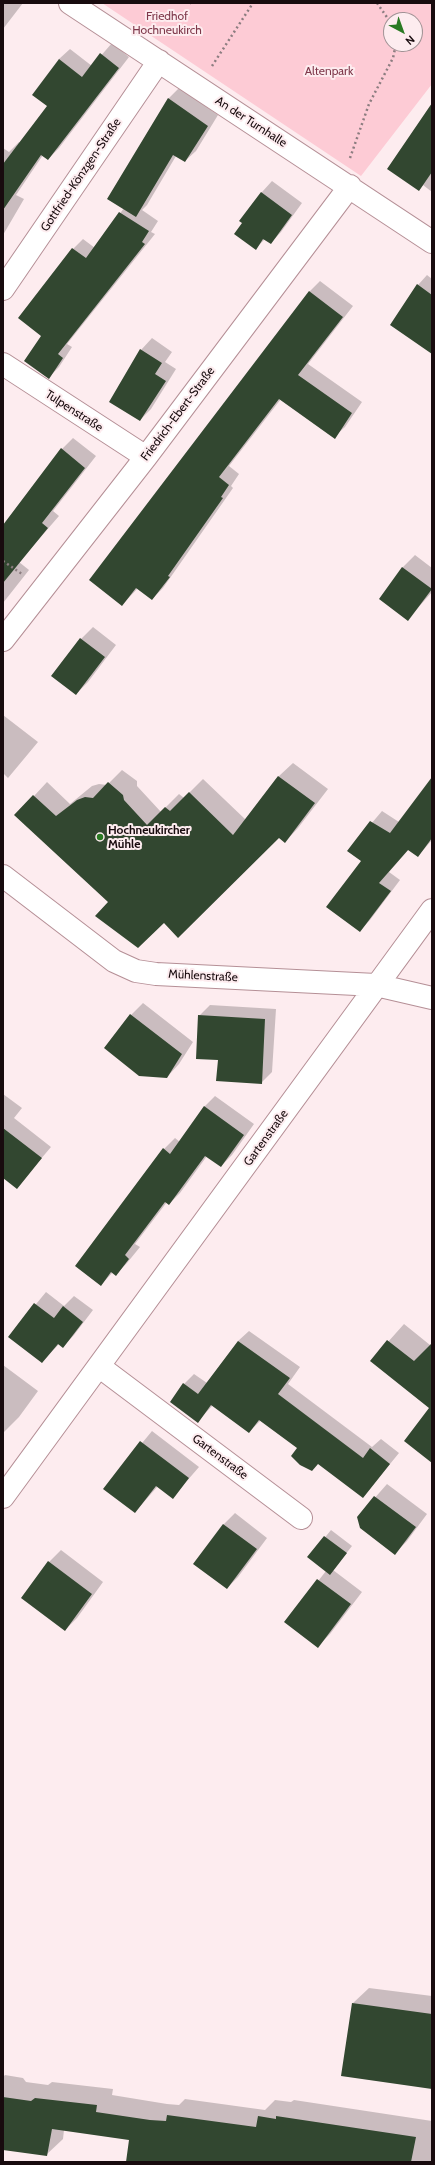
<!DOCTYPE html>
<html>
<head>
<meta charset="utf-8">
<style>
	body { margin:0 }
	#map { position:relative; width:435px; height:2165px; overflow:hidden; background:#fdecef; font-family:Cabin,sans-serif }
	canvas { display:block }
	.frame { position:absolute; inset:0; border:4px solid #180b0e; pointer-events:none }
	.north { position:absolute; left:383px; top:12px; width:40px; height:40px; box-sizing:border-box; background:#fdecef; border:1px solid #a19295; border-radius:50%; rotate:139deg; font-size:11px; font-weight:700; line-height:16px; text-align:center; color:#180b0e }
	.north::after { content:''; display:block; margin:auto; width:14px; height:18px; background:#2a7a23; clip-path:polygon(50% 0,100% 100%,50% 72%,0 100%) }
</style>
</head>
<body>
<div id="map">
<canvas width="435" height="2165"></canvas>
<div class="frame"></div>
<div class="north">N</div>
</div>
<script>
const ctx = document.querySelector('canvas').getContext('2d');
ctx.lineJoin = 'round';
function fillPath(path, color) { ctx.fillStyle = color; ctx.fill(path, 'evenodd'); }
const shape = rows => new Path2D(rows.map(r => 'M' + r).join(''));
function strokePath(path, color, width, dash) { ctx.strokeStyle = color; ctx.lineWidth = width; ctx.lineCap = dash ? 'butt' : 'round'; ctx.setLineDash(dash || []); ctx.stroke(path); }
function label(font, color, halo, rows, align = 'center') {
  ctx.font = font + ' Cabin,sans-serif'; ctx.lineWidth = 4; ctx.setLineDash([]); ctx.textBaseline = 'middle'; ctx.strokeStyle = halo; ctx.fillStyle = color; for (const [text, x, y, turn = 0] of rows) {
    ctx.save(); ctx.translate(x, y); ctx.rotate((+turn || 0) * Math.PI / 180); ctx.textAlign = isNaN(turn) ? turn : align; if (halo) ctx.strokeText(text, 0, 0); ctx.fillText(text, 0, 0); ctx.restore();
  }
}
const green = shape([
	[102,3,432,3,432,84,361,176],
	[391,20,415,20,415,44,391,44]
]);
const shadow = shape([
	[3,3,23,3,3,29],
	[112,43,129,57,59,148,48,159,43,155,16,195,24,199,3,235,3,148,9,152,19,142,20,143,48,106,59,59,70,49,92,66],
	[179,88,218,115,196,151,185,161,176,156,147,205,142,210,158,221,151,232,155,234,67,344,72,347,59,367,49,377,43,336,73,249,83,239,95,248,124,208,168,99],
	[432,109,432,192,423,185,419,190],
	[272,181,302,203,281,232,271,243,265,239,256,248,241,221,262,192],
	[427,275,432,279,432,352,418,285],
	[320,281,353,306,308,364,362,402,345,427,334,437,281,399,229,466,239,474,231,486,233,488,163,588,152,599,138,588,122,605,90,580,310,291],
	[152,338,172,352,165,362,176,369,151,409,140,420,118,387,141,350],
	[73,438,96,456,53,511,59,516,19,562,29,570,3,603,3,525,62,449],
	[415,555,432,568,432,592,408,619,380,598,403,567],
	[93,627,116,645,88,682,76,694,53,676,81,639],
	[3,715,38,742,8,778,3,773],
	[293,763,328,789,298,828,285,842,278,837,164,922,109,902,34,796,47,782,70,804,92,786,99,784,107,785,122,770,137,781,137,786,161,812,179,794,184,798,203,779,246,820,279,776],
	[432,778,432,840,418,856,409,849,389,872,400,880,370,920,360,931,362,861,348,851,382,811,399,822],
	[143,1003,193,1042,179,1064,167,1077,105,1048,131,1015],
	[210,1005,276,1009,272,1072,261,1083,199,1016],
	[3,1094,22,1108,14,1118,51,1147,17,1187,3,1177],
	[215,1096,254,1124,232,1155,221,1166,207,1156,180,1193,169,1204,167,1202,135,1244,140,1247,127,1263,116,1274,113,1272,101,1285,164,1149,175,1138,180,1142,204,1107],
	[46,1292,64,1306,74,1296,93,1310,74,1335,63,1347,59,1344,42,1362,9,1337],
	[404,1324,430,1345,432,1344,432,1455,431,1409,371,1361],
	[249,1331,300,1367,288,1384,372,1447,381,1439,399,1453,363,1497,261,1420,249,1432,213,1405,198,1421,184,1384,194,1374,207,1383,238,1341],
	[3,1365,38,1391,19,1417,3,1433],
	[152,1431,199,1467,173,1497,158,1486,135,1512,105,1488],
	[387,1484,427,1514,407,1541,395,1553,358,1517],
	[235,1513,267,1538,238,1577,227,1588,194,1563,224,1524],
	[331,1530,352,1546,333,1570,362,1592,330,1634,318,1646,286,1622,326,1571,309,1557],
	[61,1550,103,1582,77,1618,65,1630,49,1562],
	[369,1988,432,1996,432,2088,352,2004],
	[5,2075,23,2078,26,2082,48,2085,52,2082,113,2089,112,2095,167,2104,179,2105,185,2099,265,2110,275,2100,291,2102,294,2100,432,2121,432,2162,143,2162,131,2139,64,2130,63,2139,46,2155,3,2149,3,2077]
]);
const building = shape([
	[100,53,119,68,48,160,41,155,3,210,3,164,47,106,32,95,59,59,82,77],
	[168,98,208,126,185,162,173,155,136,217,107,199],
	[432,103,432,172,419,191,387,169],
	[261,192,292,215,271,244,263,239,256,250,234,234,242,223,239,221],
	[119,212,149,231,142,242,145,244,58,354,63,358,49,379,24,361,41,336,18,318,72,248,86,258],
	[417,284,432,295,432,354,390,325],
	[309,291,343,317,298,375,352,413,335,439,279,399,219,477,229,485,221,497,223,498,168,576,170,577,152,600,136,588,122,606,89,580],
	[140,349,162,363,155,374,166,381,140,421,109,402],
	[61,448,85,468,42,523,48,528,3,583,3,525],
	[402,567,432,589,408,621,379,599],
	[80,638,105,657,76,695,51,676],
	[278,776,315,803,285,843,279,838,178,938,164,923,138,948,95,916,108,902,14,815,33,795,56,816,77,800,85,797,93,798,108,782,123,795,124,800,147,825,165,807,170,811,189,792,233,835],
	[432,777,432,838,418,857,408,850,379,883,391,891,360,932,326,907,361,861,347,851,370,821,390,833],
	[130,1014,182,1054,167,1078,139,1076,104,1048],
	[198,1015,265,1019,262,1084,216,1081,218,1060,196,1059],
	[204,1106,244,1135,221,1167,205,1156,169,1205,165,1202,125,1255,129,1259,116,1276,111,1272,101,1286,75,1266,163,1148,170,1154],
	[3,1128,42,1158,17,1189,3,1178],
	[34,1303,54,1318,63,1306,83,1322,63,1348,58,1344,42,1363,8,1337],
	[387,1340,414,1361,432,1343,432,1463,404,1441,429,1408,370,1361],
	[238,1341,290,1378,278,1394,363,1458,370,1448,390,1464,363,1498,318,1464,312,1471,300,1465,291,1456,297,1448,259,1420,249,1433,211,1405,198,1423,170,1402,183,1383,198,1394],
	[140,1441,189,1478,173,1499,156,1486,135,1513,103,1489],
	[374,1496,416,1527,395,1555,360,1528,357,1517],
	[223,1524,257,1549,227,1589,193,1564],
	[324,1536,347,1553,330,1575,307,1557],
	[48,1561,92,1594,65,1631,21,1598],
	[317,1579,351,1604,318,1648,284,1622],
	[352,2003,432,2014,432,2089,341,2076],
	[3,2097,31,2101,35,2098,97,2105,96,2112,150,2120,166,2121,167,2115,256,2127,258,2116,276,2119,276,2116,416,2137,411,2162,126,2162,129,2140,52,2129,47,2156,3,2150]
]);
const path = shape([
	[190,3,191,3],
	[377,3,391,23],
	[212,66,253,3],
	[350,158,369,104,393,58,396,44],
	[3,561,22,574]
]);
const minor = shape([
	[70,3,432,242],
	[3,289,159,61],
	[3,364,146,457],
	[3,640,146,457,350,186],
	[3,876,114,961,136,971,156,974,376,985,432,998],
	[100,1367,301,1518],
	[3,1497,432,910]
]);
const markers = [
	[100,837,4,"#2a7a23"]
];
const parkNames = [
	["Friedhof",167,16],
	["Hochneukirch",167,30],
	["Altenpark",329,71]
];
const streetNames = [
	["An der Turnhalle",251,122,33],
	["Gottfried-Könzgen-Straße",81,175,-56],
	["Tulpenstraße",74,411,33],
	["Friedrich-Ebert-Straße",178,414,-53],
	["Mühlenstraße",203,976,3],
	["Gartenstraße",266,1138,-54],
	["Gartenstraße",220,1457,37]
];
const poiNames = [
	["Hochneukircher",108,830],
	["Mühle",108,844]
];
fillPath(green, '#fdcbd5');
fillPath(shadow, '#0003');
fillPath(building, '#324730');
strokePath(minor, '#b58f96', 24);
strokePath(path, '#8c7d80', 2.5, [2, 3]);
strokePath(minor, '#fff', 22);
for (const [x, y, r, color] of markers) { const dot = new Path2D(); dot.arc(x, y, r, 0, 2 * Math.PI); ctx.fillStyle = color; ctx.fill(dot); strokePath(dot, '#fdecef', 1.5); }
label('12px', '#7f394b', '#fdecef', parkNames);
label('12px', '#180b0e', '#fdecef', streetNames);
label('bold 12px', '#180b0e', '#fdecef', poiNames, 'left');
</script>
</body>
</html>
